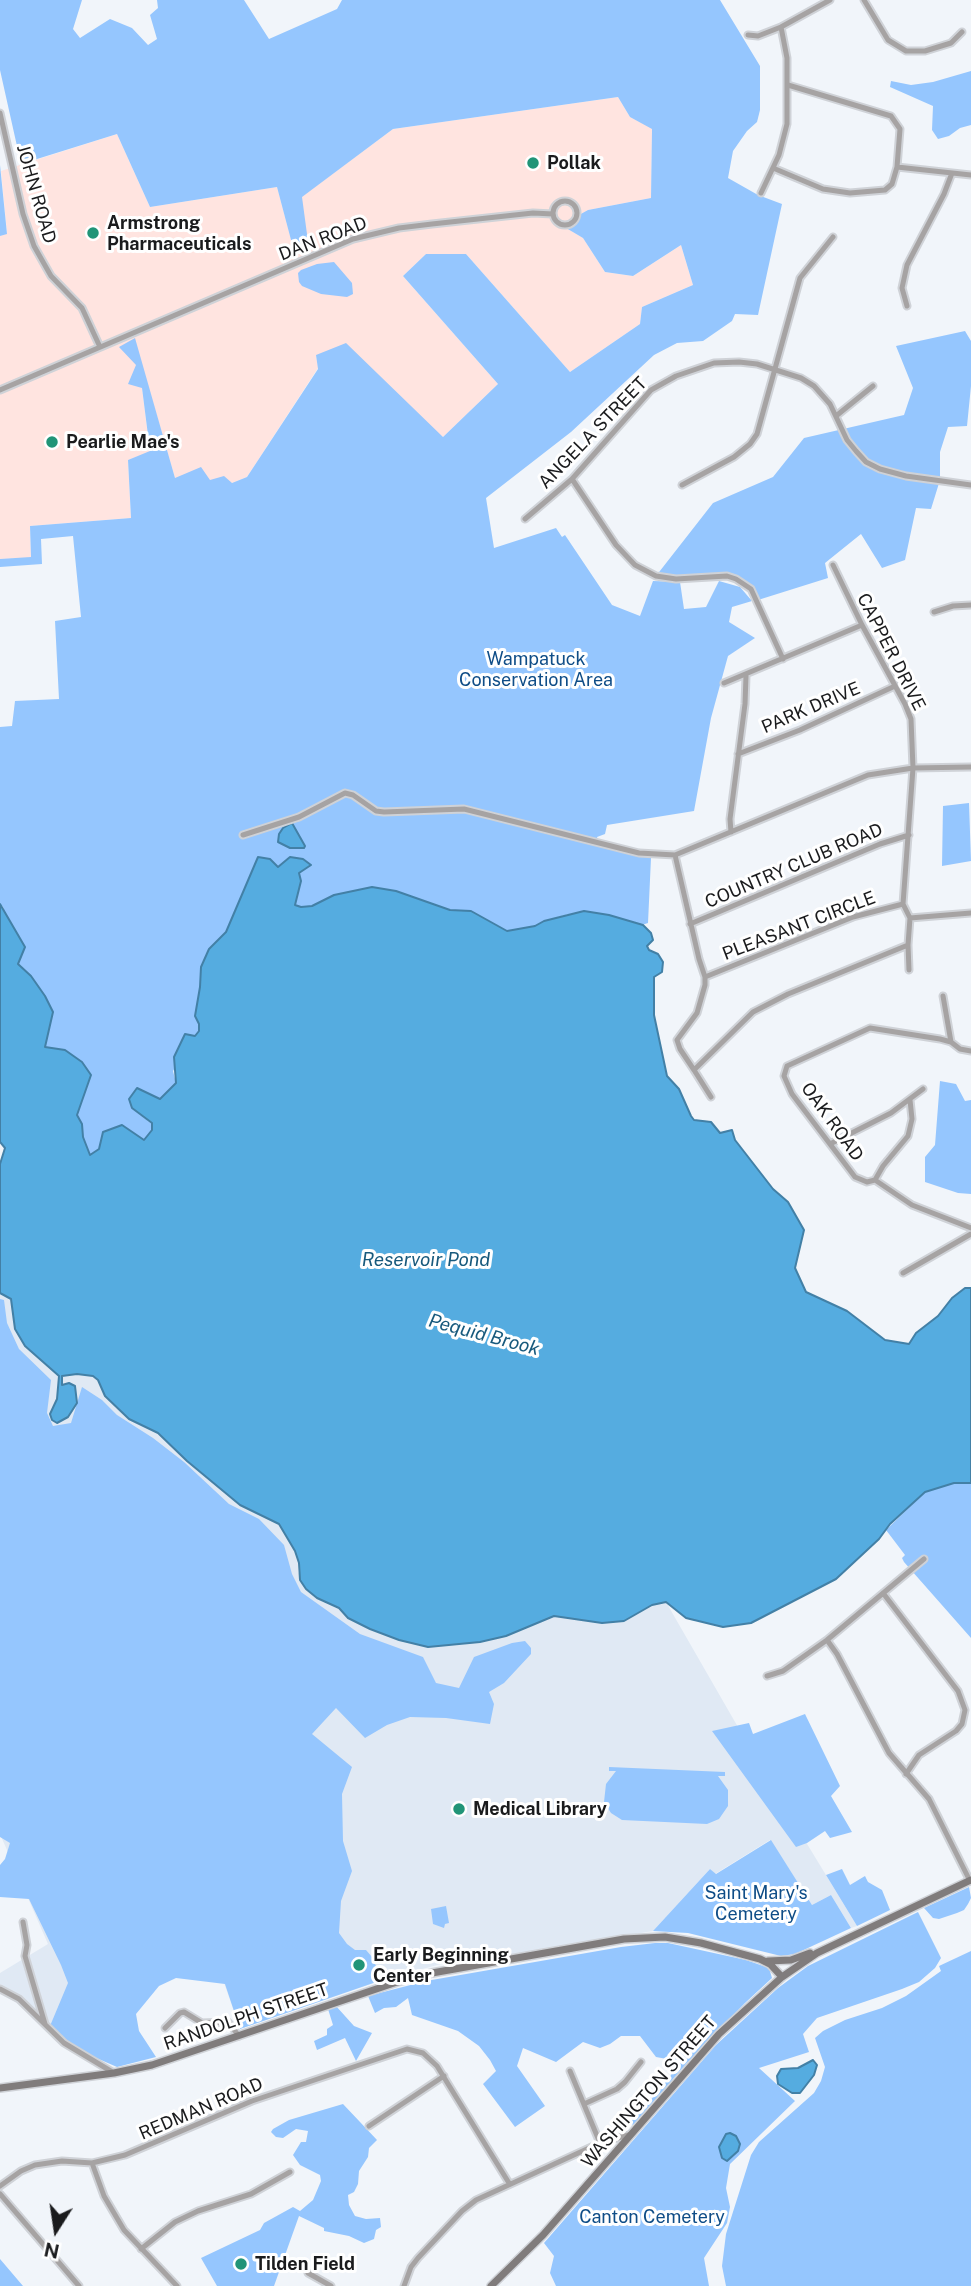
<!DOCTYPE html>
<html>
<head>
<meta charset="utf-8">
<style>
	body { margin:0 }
	#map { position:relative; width:971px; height:2286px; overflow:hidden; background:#f1f5fa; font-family:"Public Sans",sans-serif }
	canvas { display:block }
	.north { position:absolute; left:21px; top:2195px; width:70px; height:70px; -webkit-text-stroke:5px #fff; paint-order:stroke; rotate:192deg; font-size:19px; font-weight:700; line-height:28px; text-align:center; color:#1a1b1d }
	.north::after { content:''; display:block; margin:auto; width:24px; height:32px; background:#1a1b1d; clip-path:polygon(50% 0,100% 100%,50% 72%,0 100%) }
</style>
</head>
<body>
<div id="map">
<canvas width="971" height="2286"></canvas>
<div class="north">N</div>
</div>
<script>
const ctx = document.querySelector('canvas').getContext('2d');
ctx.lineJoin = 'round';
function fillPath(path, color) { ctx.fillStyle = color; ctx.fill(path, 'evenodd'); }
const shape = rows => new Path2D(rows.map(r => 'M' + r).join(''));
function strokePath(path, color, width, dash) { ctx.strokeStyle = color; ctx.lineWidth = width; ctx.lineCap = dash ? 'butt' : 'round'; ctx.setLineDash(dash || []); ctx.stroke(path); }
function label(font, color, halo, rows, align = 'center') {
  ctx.font = font + ' "Public Sans",sans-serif'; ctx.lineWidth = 6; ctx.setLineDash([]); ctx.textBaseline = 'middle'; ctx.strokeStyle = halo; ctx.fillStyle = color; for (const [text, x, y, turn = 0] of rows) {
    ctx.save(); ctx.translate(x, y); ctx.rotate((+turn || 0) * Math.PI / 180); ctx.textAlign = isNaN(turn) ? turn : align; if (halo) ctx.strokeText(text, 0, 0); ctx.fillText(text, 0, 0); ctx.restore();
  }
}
const commercial = shape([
	[618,97,630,117,652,128,651,198,588,210,562,225,583,238,605,272,633,276,681,245,693,285,642,307,640,324,570,372,466,254,426,254,403,276,498,384,443,437,316,355,318,368,247,477,232,483,175,478,134,338,136,365,142,388,150,452,128,460,131,518,30,526,31,558,0,559,0,236,7,233,1,171,117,134,150,207,277,187,295,254,308,248,301,197,393,129]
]);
const built = shape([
	[0,1293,11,1299,25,1346,59,1376,57,1399,50,1414,62,1421,68,1417,77,1403,75,1386,69,1383,62,1385,62,1376,77,1374,93,1376,98,1380,105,1396,158,1433,230,1497,279,1524,295,1551,299,1563,298,1572,329,1604,339,1608,343,1613,370,1629,399,1640,428,1647,460,1645,506,1636,554,1616,602,1623,624,1621,652,1605,666,1602,773,1788,857,1926,851,1928,831,1895,812,1905,770,1840,715,1874,710,1869,653,1931,459,1964,441,1964,385,1979,240,2029,222,1977,154,1953,50,2026,19,1995,0,1986,0,1973,48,1944,0,1834]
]);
const green = shape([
	[0,0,82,0,73,29,80,38,110,19,132,28,148,45,157,39,150,15,158,8,157,0,244,0,269,39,337,9,342,0,720,0,760,66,760,110,757,122,747,131,733,151,728,178,758,195,782,204,758,315,735,314,732,321,703,341,677,343,654,355,571,432,486,498,494,548,556,528,562,537,565,535,612,605,640,616,653,581,680,582,684,609,706,607,719,581,740,587,752,601,732,607,729,622,755,638,728,656,711,718,694,811,607,825,605,834,597,837,600,846,651,858,648,923,642,925,569,914,544,921,535,926,507,931,471,911,450,910,396,891,372,887,334,895,312,906,301,907,295,905,299,889,299,872,311,865,279,867,269,859,258,857,226,932,209,949,201,967,200,987,195,1016,199,1024,199,1031,173,1071,176,1083,160,1099,137,1088,132,1108,152,1124,152,1130,145,1141,122,1125,103,1132,100,1149,90,1155,83,1137,82,1124,77,1115,81,1101,45,1047,53,1012,31,976,18,964,3,907,0,904,0,727,12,726,15,701,59,699,55,621,81,617,73,536,41,539,42,564,0,567,0,559,31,557,30,526,131,518,128,460,150,451,142,388,128,384,136,365,119,347,135,338,175,478,201,467,210,480,224,476,232,483,247,477,318,369,316,355,346,343,443,437,498,384,403,276,426,254,466,254,570,372,640,324,642,307,693,285,681,245,633,276,605,272,583,238,561,225,588,210,651,198,652,129,630,117,618,97,393,129,302,197,309,249,295,255,277,187,150,207,117,134,21,164,0,70],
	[971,71,971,125,960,128,949,136,938,139,932,130,933,106,890,87,891,81,911,85,933,82],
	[0,165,7,234,0,236],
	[334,262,352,283,353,294,347,297,321,294,302,286,299,282,298,273,301,270,317,264],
	[965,331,971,341,971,386,967,426,948,427,940,452,940,480,931,509,916,508,905,560,882,568,861,534,825,563,828,578,758,600,751,589,736,579,656,576,713,503,773,477,804,438,904,415,913,388,896,346],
	[969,803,971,861,942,866,943,806],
	[940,1081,956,1084,965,1101,971,1100,971,1194,958,1193,925,1182,925,1157,935,1145],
	[0,1299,4,1300,7,1323,19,1349,51,1380,47,1413,53,1426,71,1423,82,1387,102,1400,117,1415,153,1438,184,1462,229,1504,259,1519,284,1545,292,1574,301,1592,360,1634,423,1657,436,1683,459,1688,474,1657,512,1643,525,1641,531,1648,531,1654,504,1683,489,1692,494,1704,490,1724,446,1718,410,1717,387,1725,365,1738,336,1708,312,1734,352,1767,342,1794,343,1841,352,1871,341,1901,339,1933,347,1944,355,1950,366,1950,372,1957,382,1980,240,2029,225,1984,176,1978,159,1986,136,2014,139,2031,156,2057,117,2067,78,2050,50,2026,68,1983,61,1965,29,1899,0,1897,0,1865,5,1859,10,1843,0,1837],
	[954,1483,971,1483,971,1638,904,1562,902,1558,905,1555,886,1530,925,1492],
	[805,1714,840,1786,831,1796,852,1832,830,1838,825,1831,807,1843,796,1847,712,1731,749,1723,753,1734],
	[609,1767,725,1772,725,1776,718,1776,728,1790,728,1806,719,1819,707,1824,622,1820,611,1813,604,1802,606,1784,616,1771,609,1771],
	[771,1840,812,1905,831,1895,851,1928,795,1954,781,1956,688,1933,653,1931,710,1869,716,1874],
	[842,1869,850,1885,865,1876,868,1882,882,1890,890,1910,857,1926,826,1875],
	[969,1887,971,1898,968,1904,964,1910,957,1913,939,1919,933,1918,924,1908],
	[446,1906,449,1923,445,1924,444,1928,433,1924,431,1909],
	[918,1912,941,1958,935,1968,919,1982,902,1989,817,2018,803,2034,809,2052,759,2068,795,2101,730,2164,726,2188,730,2207,727,2223,704,2258,709,2286,556,2286,550,2273,554,2256,544,2243,716,2045,778,1988,808,1966],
	[655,1943,668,1943,746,1960,769,1968,772,1978,745,2003,686,2064,634,2124,605,2137,603,2133,632,2120,643,2109,670,2077,678,2061,656,2057,640,2036,621,2036,610,2044,600,2048,583,2042,556,2062,523,2048,517,2066,545,2106,515,2127,483,2084,496,2071,490,2060,479,2046,458,2031,412,2015,408,1998,396,2007,384,2008,375,2013,368,1996,426,1981,621,1947],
	[971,1951,971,2286,726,2286,722,2266,726,2234,751,2155,759,2142,814,2093,821,2081,825,2067,815,2038,823,2031,845,2020,882,2008,906,1996,941,1971,939,1966],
	[336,2006,354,2026,372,2033,356,2061,345,2038,317,2050,314,2041,327,2035,327,2029,333,2025,328,2009],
	[343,2104,377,2140,369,2148,368,2157,359,2171,358,2184,354,2192,348,2195,349,2205,355,2216,366,2219,380,2218,381,2227,376,2230,374,2239,364,2243,349,2236,324,2231,324,2228,299,2216,274,2286,217,2286,201,2258,260,2230,264,2223,293,2207,300,2211,313,2200,321,2181,320,2175,300,2165,293,2155,301,2142,306,2142,308,2131,296,2129,283,2138,276,2137,271,2132,273,2129,289,2120],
	[0,2259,23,2286,0,2286]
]);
const water = shape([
	[292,823,305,846,304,848,290,848,278,842,279,834,283,828,292,823],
	[258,857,270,859,278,867,290,857,303,859,311,865,299,873,301,881,295,905,301,907,312,906,334,895,372,887,396,891,450,910,471,911,507,931,535,926,544,921,584,911,609,915,643,925,651,933,653,940,647,946,649,950,658,954,663,962,662,972,654,977,654,1015,667,1076,679,1089,691,1116,694,1120,711,1122,720,1133,732,1130,735,1140,773,1189,788,1202,804,1230,795,1268,806,1292,847,1311,885,1340,909,1344,916,1333,938,1316,952,1298,965,1288,971,1288,971,1483,954,1483,925,1492,890,1524,879,1539,836,1579,751,1623,723,1627,686,1618,666,1602,652,1605,624,1621,602,1623,554,1616,506,1636,480,1642,428,1647,399,1640,370,1629,348,1618,339,1608,317,1598,306,1589,300,1580,299,1563,295,1551,279,1524,240,1505,187,1461,158,1433,129,1419,105,1396,98,1380,93,1376,77,1374,62,1376,62,1385,69,1383,75,1386,77,1403,68,1417,57,1423,52,1420,50,1414,57,1399,59,1376,25,1346,15,1329,11,1299,0,1293,0,1164,5,1148,0,1142,0,904,25,947,18,964,31,976,45,996,53,1012,45,1047,65,1050,82,1062,91,1075,77,1115,82,1124,83,1137,90,1155,99,1149,103,1132,122,1125,144,1140,152,1130,152,1123,132,1108,129,1099,137,1088,160,1099,176,1083,174,1057,185,1034,195,1036,199,1031,199,1024,195,1016,200,987,201,967,209,949,226,932,258,857],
	[813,2060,817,2065,814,2075,800,2093,792,2093,778,2084,777,2076,781,2069,798,2068,813,2060],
	[730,2133,736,2136,740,2144,738,2151,727,2161,722,2158,719,2147,726,2134,730,2133]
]);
const minor = shape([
	[864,0,888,40,906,51,925,51,951,43,962,32],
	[748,35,758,36,781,27,830,0],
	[788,85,891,116,900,129,897,167],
	[0,113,23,214,34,246,51,276,82,308,100,347],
	[773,168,823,189,850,193,885,190,892,184,897,167,971,175],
	[761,193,779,155,787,124,787,58,781,27],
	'553 213a12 12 0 1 1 24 0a12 12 0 1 1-24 0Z',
	[907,306,902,288,907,265,944,194,952,173],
	[0,390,353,239,399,228,432,224,533,213,553,214],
	[836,416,873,386],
	[572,479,616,545,635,565,656,576,676,579,727,576,736,579,751,589,783,659],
	[682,485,734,457,750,444,757,434,800,278,833,237],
	[525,519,572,479,651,390,676,376,714,363,739,362,757,364,801,378,814,386,830,404,847,440,856,451,866,462,880,469,906,476,971,485],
	[833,565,862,625,905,704,911,719,913,768,903,904],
	[934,612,953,606,971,605],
	[724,683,862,625],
	[738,754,800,730,895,686],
	[731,832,730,819,745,704,746,676],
	[243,835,299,817,345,793,353,795,376,811,384,812,464,809,639,853,675,855,868,775,913,768,971,767],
	[675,855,699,959,705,977,705,985,697,1013,677,1040,680,1049,694,1070],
	[910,918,971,913],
	[690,924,880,844,909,835],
	[908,945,909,970],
	[705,977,853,917,903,904,910,918,908,945,788,994,753,1012,694,1070,711,1097],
	[943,996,951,1042],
	[971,1051,960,1049,951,1042,940,1039,870,1028,787,1066,784,1076,792,1094,855,1177,867,1182,875,1180,912,1205,971,1228],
	[830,1144,891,1113,923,1089],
	[875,1180,883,1166,908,1136,912,1119,910,1100],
	[903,1273,971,1234],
	[883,1593,958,1691,965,1710,962,1724,956,1731,919,1755,906,1774],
	[827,1640,837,1654,889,1753,929,1799,970,1881],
	[767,1676,783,1671,827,1640,924,1559],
	[23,1922,27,1945,25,1956,45,2024],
	[0,1989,19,1999,64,2043,114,2073],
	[165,2028,180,2013,184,2012,202,2023,228,2022,239,2036],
	[570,2071,600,2143],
	[584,2104,617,2089,625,2082,641,2062],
	[369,2126,444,2076],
	[92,2163,104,2196,124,2230,177,2286],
	[0,2186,21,2171,35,2165,62,2161,92,2163,125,2155,252,2101,407,2049,423,2053,437,2066,509,2183],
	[0,2194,79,2286],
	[141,2249,175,2222,198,2211,251,2194,290,2172],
	[308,2273,331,2286],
	[404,2286,411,2267,418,2258,462,2211,476,2200,600,2143,632,2134]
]);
const secondary = shape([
	[768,1961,791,1960,810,1953],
	[0,2088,114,2073,152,2065,397,1982,432,1973,624,1939,665,1937,701,1943,760,1959,770,1964,782,1977],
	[491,2286,543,2235,719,2034,782,1977,817,1953,971,1880]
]);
const markers = [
	[533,163,7,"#219477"],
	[93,233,7,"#219477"],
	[52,442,7,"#219477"],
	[459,1809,7,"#219477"],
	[359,1965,7,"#219477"],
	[241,2264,7,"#219477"]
];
const poiNames = [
	["Pollak",547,163],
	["Armstrong",107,223],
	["Pharmaceuticals",107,244],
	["Pearlie Mae's",66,442],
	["Medical Library",473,1809],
	["Early Beginning",373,1955],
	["Center",373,1976],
	["Tilden Field",255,2264]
];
const streetNames = [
	["JOHN ROAD",36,194,74],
	["DAN ROAD",323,239,-21],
	["ANGELA STREET",593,433,-46],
	["CAPPER DRIVE",891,652,63],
	["PARK DRIVE",811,708,-23],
	["COUNTRY CLUB ROAD",794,866,-23],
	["PLEASANT CIRCLE",799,926,-21],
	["OAK ROAD",832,1122,54],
	["RANDOLPH STREET",246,2017,-19],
	["WASHINGTON STREET",649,2092,-49],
	["REDMAN ROAD",201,2109,-23]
];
const parkNames = [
	["Wampatuck",536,659],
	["Conservation Area",536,680],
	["Saint Mary's",756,1893],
	["Cemetery",756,1914],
	["Canton Cemetery",652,2217]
];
const waterNames = [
	["Reservoir Pond",426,1260],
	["Pequid Brook",484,1335,15]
];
fillPath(commercial, '#ffe4e0');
fillPath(built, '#e0e9f4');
fillPath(green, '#95c6fe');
fillPath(water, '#55ace0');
strokePath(water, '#4380a6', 2);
strokePath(minor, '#cfd2d7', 9);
strokePath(secondary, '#cfd2d7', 10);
strokePath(minor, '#a6a3a3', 5);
strokePath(secondary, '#807c7c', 7);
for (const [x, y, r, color] of markers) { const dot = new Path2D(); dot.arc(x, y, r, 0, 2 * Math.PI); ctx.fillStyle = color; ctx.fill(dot); strokePath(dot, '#fff', 2.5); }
label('bold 18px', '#1a1b1d', '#fff', poiNames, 'left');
label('18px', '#1a1b1d', '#fff', streetNames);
label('18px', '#0f4d87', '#fff', parkNames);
label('italic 19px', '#185a7d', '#fff', waterNames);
</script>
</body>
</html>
